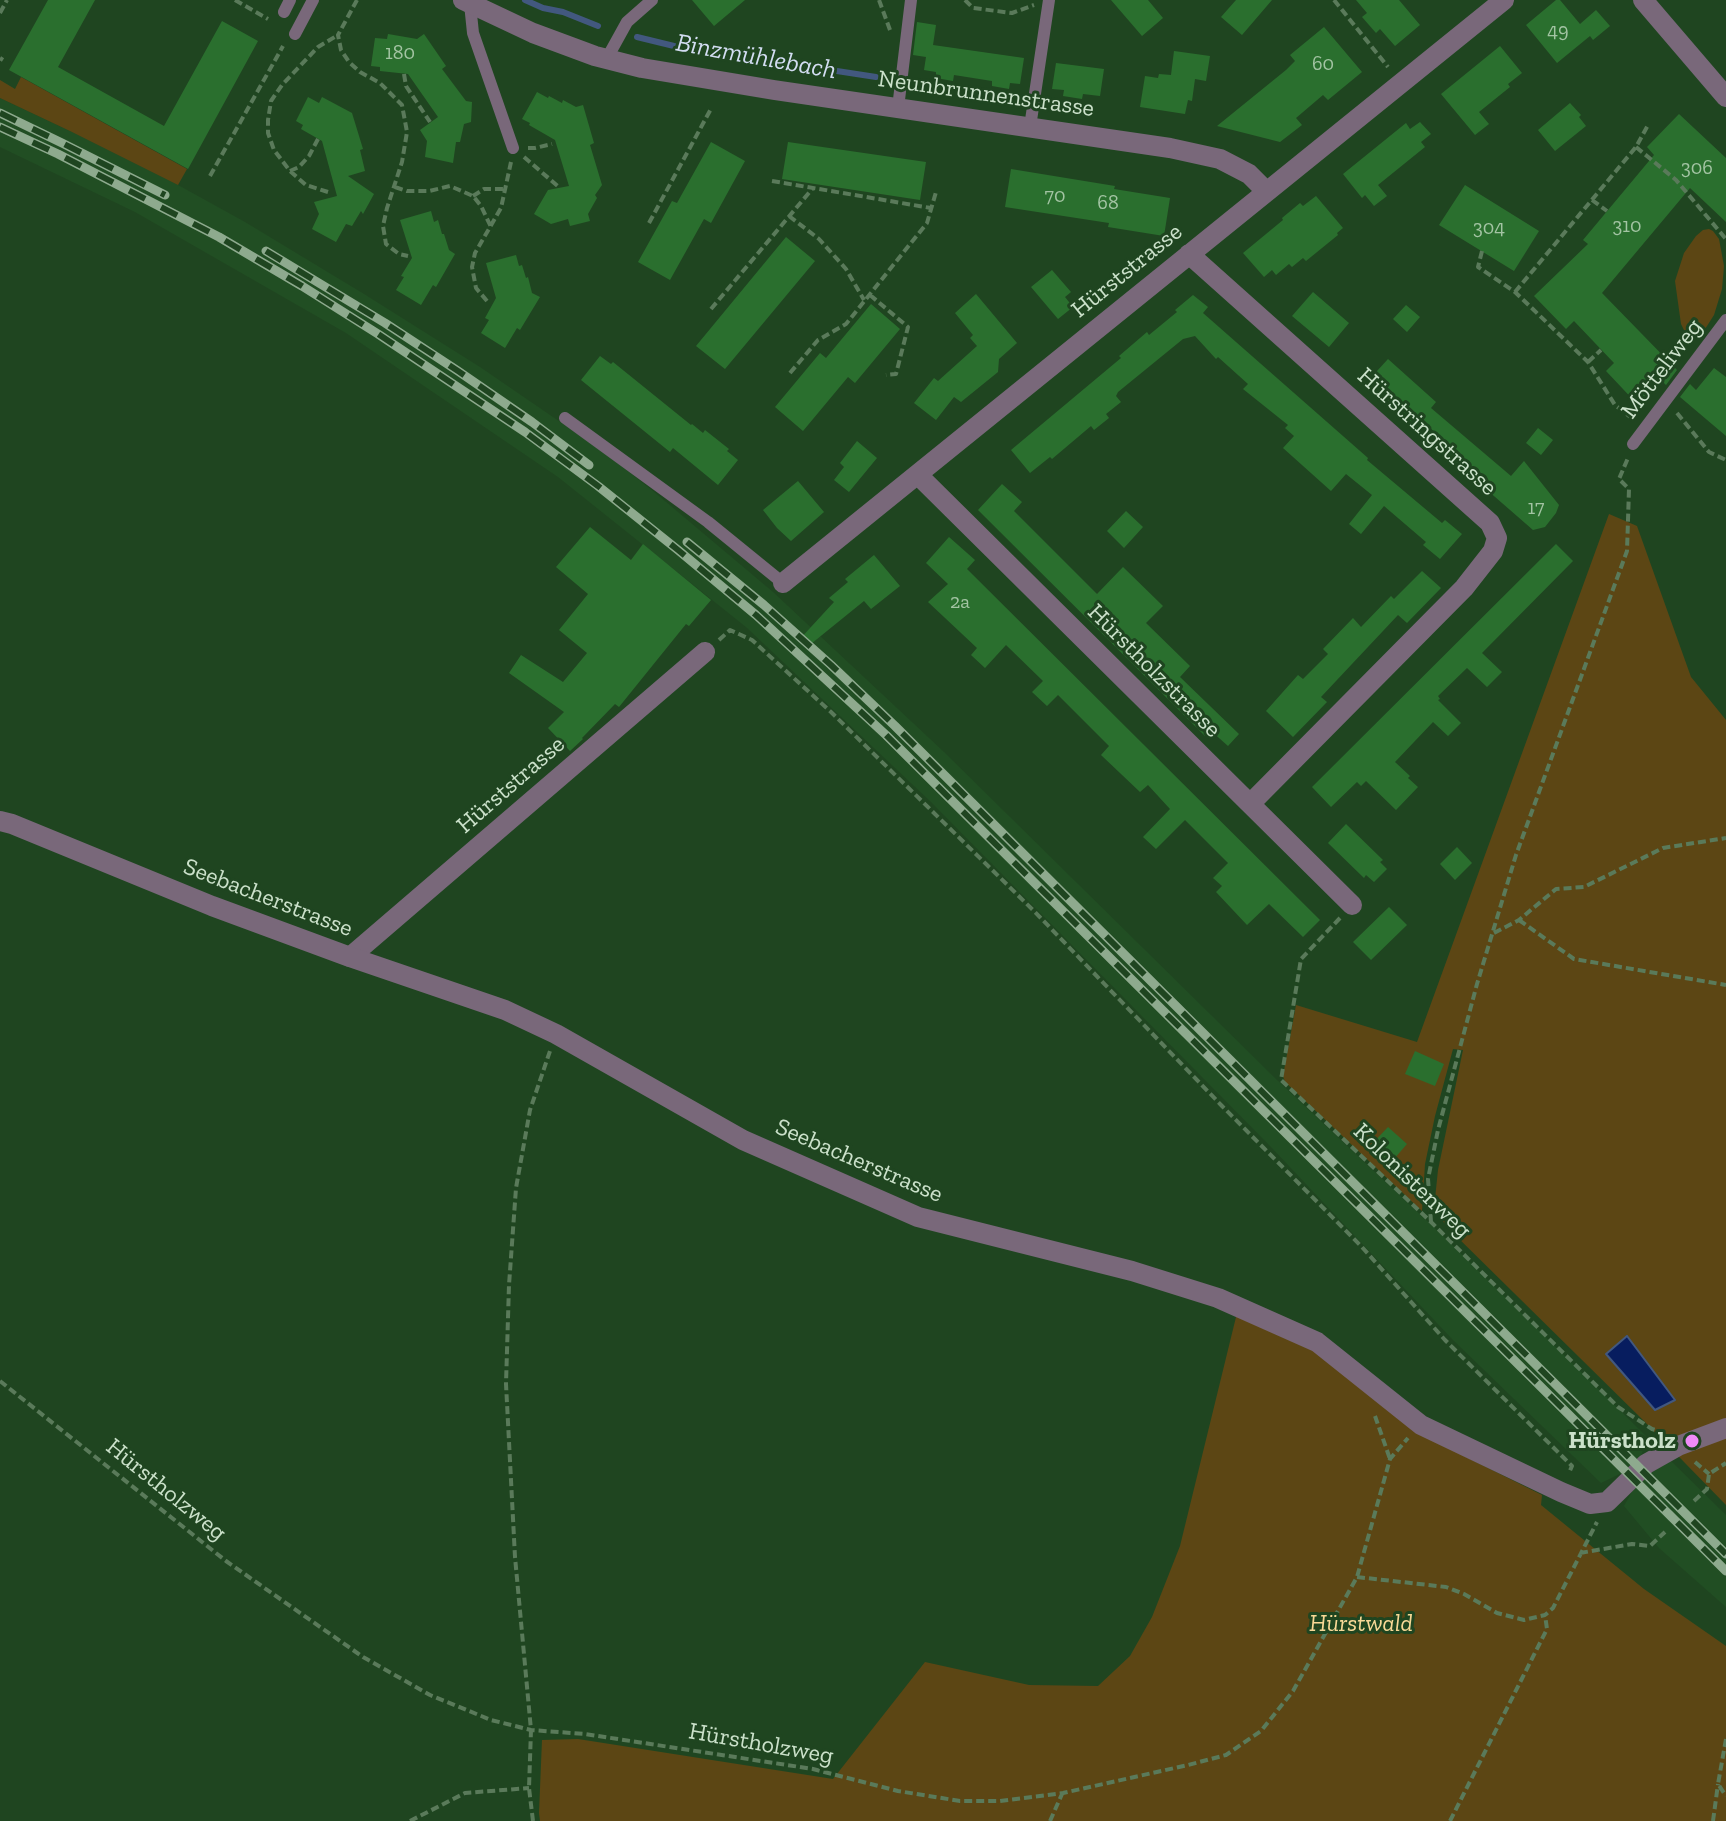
<!DOCTYPE html>
<html>
<head>
<meta charset="utf-8">
<style>
	body { margin:0 }
	canvas { display:block; background:#1f4520 }
</style>
</head>
<body>
<canvas width="1726" height="1821"></canvas>
<script>
const ctx = document.querySelector('canvas').getContext('2d');
ctx.lineJoin = 'round';
function fillPath(path, color) { ctx.fillStyle = color; ctx.fill(path, 'evenodd'); }
const shape = rows => new Path2D(rows.map(r => 'M' + r).join(''));
function strokePath(path, color, width, dash) { ctx.strokeStyle = color; ctx.lineWidth = width; ctx.lineCap = dash ? 'butt' : 'round'; ctx.setLineDash(dash || []); ctx.stroke(path); }
function label(font, color, halo, rows, align = 'center') {
  ctx.font = font + ' "Zilla Slab",serif'; ctx.lineWidth = 6; ctx.setLineDash([]); ctx.textBaseline = 'middle'; ctx.strokeStyle = halo; ctx.fillStyle = color; for (const [text, x, y, turn = 0] of rows) {
    ctx.save(); ctx.translate(x, y); ctx.rotate((+turn || 0) * Math.PI / 180); ctx.textAlign = isNaN(turn) ? turn : align; if (halo) ctx.strokeText(text, 0, 0); ctx.fillText(text, 0, 0); ctx.restore();
  }
}
const built = shape([
	[0,98,72,132,178,185,245,222,364,294,480,367,601,450,653,491,773,592,944,752,1277,1080,1442,1235,1648,1438,1640,1458,1630,1469,1601,1483,1453,1340,1272,1148,931,802,746,627,558,477,346,333,135,212,0,147],
	[1671,1461,1726,1515,1726,1607,1659,1548,1624,1506,1637,1483,1647,1475]
]);
const green = shape([
	[21,77,187,169,178,185,72,132,0,98,0,80,15,89],
	[1709,229,1713,231,1719,239,1724,266,1722,289,1714,315,1700,337,1693,340,1687,336,1681,324,1675,281,1684,253,1696,236,1703,230],
	[1609,514,1637,526,1691,677,1726,720,1726,1505,1644,1421,1449,1229,1438,1215,1435,1199,1438,1170,1463,1050,1453,1049,1435,1116,1425,1164,1422,1211,1285,1082,1283,1076,1296,1005,1417,1042],
	[1237,1313,1316,1350,1422,1435,1542,1495,1541,1505,1644,1589,1726,1646,1726,1821,540,1821,539,1813,542,1740,578,1739,833,1779,925,1662,1029,1685,1098,1686,1130,1656,1152,1617,1180,1546]
]);
const water = shape([
	[1627,1336,1675,1400,1655,1410,1606,1354,1627,1336]
]);
const stream = shape([
	[525,0,543,8,563,12,598,26],
	[637,37,674,46,876,77]
]);
const building = shape([
	[48,0,95,0,58,67,164,126,222,21,258,41,188,169,9,70],
	[692,0,745,0,714,26],
	[1111,0,1148,0,1163,18,1142,36],
	[1236,0,1272,0,1242,35,1221,17],
	[1356,0,1399,0,1420,25,1395,46,1380,29,1376,33,1362,17,1367,13],
	[1556,0,1560,0,1580,24,1596,10,1610,26,1593,40,1590,36,1557,63,1526,25],
	[917,22,936,25,933,45,1024,58,1020,84,1010,83,1009,89,992,86,992,81,954,75,953,81,936,78,936,72,924,70,926,57,913,55],
	[1324,27,1362,72,1328,100,1323,95,1296,118,1302,125,1280,142,1217,126,1286,70,1295,61,1290,55],
	[388,34,417,39,424,34,446,66,442,69,466,101,472,102,471,122,464,124,460,142,456,142,453,163,425,157,427,141,420,130,438,117,408,74,380,71,380,67,371,66,375,38,387,39],
	[1500,46,1522,73,1508,84,1510,87,1479,112,1489,124,1475,135,1441,94],
	[1174,51,1210,56,1206,81,1195,79,1192,101,1188,100,1185,114,1140,107,1145,76,1158,78,1159,74,1171,75],
	[1056,63,1104,69,1100,96,1083,94,1082,99,1063,96,1064,90,1052,89],
	[537,92,548,98,549,96,562,103,563,100,576,107,583,105,594,143,590,145,602,185,595,195,597,198,588,214,590,221,570,226,568,219,551,224,534,214,548,190,569,186,555,140,529,125,530,123,522,119],
	[308,97,319,103,322,97,352,113,363,149,360,150,365,171,348,176,374,194,363,214,361,211,352,226,346,224,336,242,312,229,319,214,314,202,337,196,322,141,301,129,303,125,296,121],
	[1570,103,1581,115,1579,117,1586,126,1555,151,1538,130],
	[1679,114,1726,158,1726,222,1690,188,1602,293,1677,370,1666,385,1663,382,1639,406,1606,371,1614,363,1574,321,1566,329,1534,296,1588,244,1583,240,1654,155,1647,147],
	[1420,122,1431,134,1421,142,1425,147,1378,185,1387,196,1374,206,1365,195,1362,198,1343,174,1406,123,1410,129],
	[711,142,745,161,711,223,704,219,670,280,638,262,672,201,677,203],
	[788,142,926,162,920,200,782,179],
	[1011,169,1115,186,1114,189,1170,198,1164,236,1108,227,1109,223,1005,207],
	[1465,185,1539,231,1514,271,1439,225],
	[1316,196,1343,228,1337,233,1338,235,1306,261,1303,258,1292,267,1289,264,1276,275,1272,270,1264,277,1243,253,1283,220,1282,218,1300,203,1303,206],
	[431,211,434,222,438,220,442,234,444,234,449,250,455,254,436,287,433,285,421,305,396,290,404,277,401,276,412,258,400,220],
	[786,237,815,261,725,369,696,346],
	[516,255,519,266,522,265,526,278,528,277,532,293,540,297,520,330,517,328,505,348,481,333,489,320,485,318,496,298,486,263],
	[1052,270,1071,292,1065,297,1073,307,1058,319,1031,287],
	[1313,292,1349,323,1329,347,1292,316],
	[976,294,1017,343,999,359,998,372,961,402,954,397,936,420,914,403,934,378,938,381,977,346,970,338,973,335,955,313],
	[1193,295,1208,307,1203,313,1368,458,1367,460,1442,523,1445,520,1462,534,1440,559,1423,545,1426,542,1384,506,1361,534,1349,524,1372,495,1346,474,1331,491,1283,448,1294,436,1285,428,1288,425,1243,389,1248,384,1218,357,1216,359,1195,336,1183,339,1118,392,1116,396,1121,402,1106,414,1109,418,1094,430,1091,426,1052,459,1050,457,1030,473,1011,450,1121,358,1119,356,1147,332,1149,335,1177,312,1175,310],
	[871,304,900,329,855,383,848,377,803,431,775,407,820,353,826,358],
	[1406,305,1420,317,1407,332,1393,319],
	[600,356,611,364,613,362,691,425,692,424,703,433,705,430,729,449,727,451,738,460,718,485,673,448,670,452,581,380],
	[1388,359,1436,402,1431,408,1511,476,1524,461,1559,505,1556,513,1545,527,1533,530,1440,449,1446,442,1421,420,1416,426,1367,382],
	[1714,368,1726,377,1726,436,1680,397,1690,384,1696,390],
	[1538,428,1553,440,1541,455,1526,443],
	[857,441,877,458,849,492,834,480,844,467,840,463],
	[798,481,824,512,791,541,777,528,763,510],
	[1002,484,1022,502,1014,511,1097,594,1123,567,1163,606,1146,623,1190,666,1180,677,1239,734,1228,746,1210,730,1205,736,978,510],
	[1126,511,1143,527,1124,548,1107,531],
	[590,527,631,560,643,544,711,600,689,626,686,624,619,707,615,704,582,738,583,739,570,751,548,728,564,712,509,673,521,655,563,682,587,653,559,630,588,594,556,567],
	[949,537,975,560,967,569,1320,920,1303,937,1269,904,1247,925,1216,892,1222,886,1213,878,1228,863,1185,820,1156,849,1143,837,1170,809,1148,785,1140,792,1101,755,1109,746,1058,695,1047,706,1032,692,1043,681,1006,645,985,668,971,655,977,648,928,602,948,584,926,563],
	[1556,544,1573,561,1482,653,1502,672,1487,687,1467,668,1438,696,1440,699,1438,700,1461,723,1448,736,1433,722,1395,762,1410,776,1408,778,1418,787,1396,810,1366,781,1361,786,1357,782,1331,807,1312,787],
	[874,555,900,586,871,609,864,601,806,648,799,640,834,602,829,598,848,582,845,579],
	[1422,571,1441,588,1407,623,1398,615,1321,697,1327,702,1293,737,1266,711,1298,675,1303,679,1328,654,1323,649,1353,618,1361,627,1391,596,1394,599],
	[1346,824,1383,860,1380,862,1387,869,1374,882,1366,875,1364,878,1328,843],
	[1457,847,1472,863,1455,880,1440,864],
	[1389,907,1407,925,1371,960,1353,942],
	[1415,1051,1444,1064,1435,1086,1405,1074],
	[1388,1127,1407,1144,1388,1166,1368,1148]
]);
const path = shape([
	[235,0,268,19],
	[357,0,338,35,341,50,349,62,360,72,380,83,402,105,407,132,402,162,387,208,383,226,386,244,399,254,408,256],
	[879,0,890,30],
	[965,0,973,8,1012,13,1034,5],
	[1334,0,1388,67],
	[0,13,7,0],
	[0,58,3,60],
	[404,74,406,86,430,122],
	[1636,147,1676,180,1726,239],
	[528,148,535,148,552,144],
	[524,157,560,188],
	[290,171,299,167,309,156,318,139],
	[210,176,283,46],
	[772,181,931,208],
	[395,187,407,191,429,191,450,186,473,196,481,206,491,227],
	[328,192,306,185,290,171,274,150,268,133,268,120,271,101,282,85,318,47,338,35],
	[473,196,484,189,504,189],
	[1592,200,1607,211],
	[789,216,819,239,846,269,864,300],
	[649,223,712,107],
	[1482,251,1478,267,1515,292,1588,362,1615,405,1634,420],
	[1515,292,1636,147,1648,125],
	[870,295,908,327,896,374,886,375],
	[487,301,476,288,472,267,475,253,501,208,511,162],
	[711,309,813,188],
	[1588,362,1601,350],
	[790,373,818,340,846,324,927,223,936,192],
	[1677,413,1709,452,1726,460],
	[719,640,730,630,752,640,831,712,1035,912,1222,1106,1361,1246,1445,1340,1572,1466,1569,1473],
	[1340,918,1301,959,1281,1080,1431,1222,1618,1407,1652,1429,1662,1432],
	[1519,920,1574,959,1726,985],
	[1494,933,1519,920,1556,889,1584,887,1663,848,1726,838],
	[1431,1222,1428,1179,1438,1130,1477,984,1516,855,1627,551,1629,489,1619,479,1628,458],
	[0,1381,226,1561,363,1657,430,1695,491,1720,531,1730,585,1734,813,1769,898,1791,960,1801,1000,1801,1063,1793,1188,1765,1226,1755,1261,1731,1293,1691,1357,1577,1390,1459,1408,1438],
	[1375,1416,1390,1459],
	[1695,1462,1709,1474],
	[1694,1501,1707,1489,1709,1474,1726,1463],
	[1580,1553,1632,1544,1650,1546,1665,1532],
	[1357,1577,1446,1587,1464,1594,1497,1613,1524,1620,1545,1615,1553,1608,1597,1522],
	[1726,1739,1718,1784,1726,1796],
	[410,1821,465,1793,529,1788],
	[533,1821,529,1788,531,1730,515,1557,506,1384,509,1285,516,1188,530,1110,550,1051],
	[1050,1821,1062,1794],
	[1450,1821,1547,1629,1545,1615],
	[1713,1821,1718,1784]
]);
const service = shape([
	[470,4,473,33,513,148],
	[284,12,290,0],
	[295,34,313,0],
	[606,60,627,22,652,0],
	[898,108,911,0],
	[1030,127,1049,0],
	[565,418,708,522,783,583],
	[1633,444,1726,320]
]);
const minor = shape([
	[463,0,533,33,595,56,642,68,774,90,1170,148,1220,159,1249,174,1266,191],
	[1189,254,1490,523,1497,538,1493,551,1464,588,1251,803],
	[918,475,1352,905],
	[783,583,1504,0],
	[350,957,705,652]
]);
const tertiary = shape([
	[1643,0,1726,97],
	[0,821,12,824,212,906,350,957,505,1010,556,1034,743,1140,918,1217,1132,1271,1218,1298,1317,1342,1421,1425,1561,1492,1590,1504,1607,1502,1646,1464,1678,1446,1726,1428]
]);
const rail = shape([
	[0,113,62,143,165,195],
	[0,127,58,154,219,237,302,286,378,334,525,432,598,486,678,550,756,615,886,735,1726,1571],
	[266,251,385,323,458,371,532,422,589,465],
	[687,542,764,605,831,665,895,726,1726,1554]
]);
const markers = [
	[1692,1441,8,"#ef8bf7"]
];
const numberNames = [
	["49",1558,31],
	["180",400,53],
	["60",1323,64],
	["306",1697,168],
	["70",1055,196],
	["68",1108,203],
	["310",1627,226],
	["304",1489,228],
	["17",1536,508],
	["2a",960,602]
];
const streetNames = [
	["Neunbrunnenstrasse",986,94,8],
	["Hürststrasse",1127,271,-39],
	["Mötteliweg",1662,369,-53],
	["Hürstringstrasse",1427,432,42],
	["Hürstholzstrasse",1154,671,45],
	["Hürststrasse",511,785,-41],
	["Seebacherstrasse",268,898,21],
	["Seebacherstrasse",859,1161,23],
	["Kolonistenweg",1412,1181,44],
	["Hürstholzweg",166,1490,39],
	["Hürstholzweg",761,1744,10]
];
const poiNames = [
	["Hürstholz",1676,1441]
];
const parkNames = [
	["Hürstwald",1361,1624]
];
const waterNames = [
	["Binzmühlebach",756,57,10]
];
fillPath(built, '#214e23');
fillPath(green, '#5c4614');
fillPath(water, '#071d5f');
strokePath(water, '#42587f', 2);
strokePath(stream, '#42587f', 6);
fillPath(building, '#2a6f2e');
strokePath(path, '#5a7a5a', 4, [8, 4]);
strokePath(service, '#79687a', 12);
strokePath(minor, '#79687a', 20);
strokePath(tertiary, '#79687a', 20);
strokePath(rail, '#8eaa8e', 9);
strokePath(rail, '#1f4520', 6, [18]);
for (const [x, y, r, color] of markers) { const dot = new Path2D(); dot.arc(x, y, r, 0, 2 * Math.PI); ctx.fillStyle = color; ctx.fill(dot); strokePath(dot, '#1f4520', 3); }
label('20px', '#a3c4a3', null, numberNames);
label('24px', '#cbe1ca', '#1f4520', streetNames);
label('bold 24px', '#cbe1ca', '#1f4520', poiNames, 'right');
label('italic 24px', '#f8d896', '#1f4520', parkNames);
label('italic 26px', '#d3ddf2', '#1f4520', waterNames);
</script>
</body>
</html>
